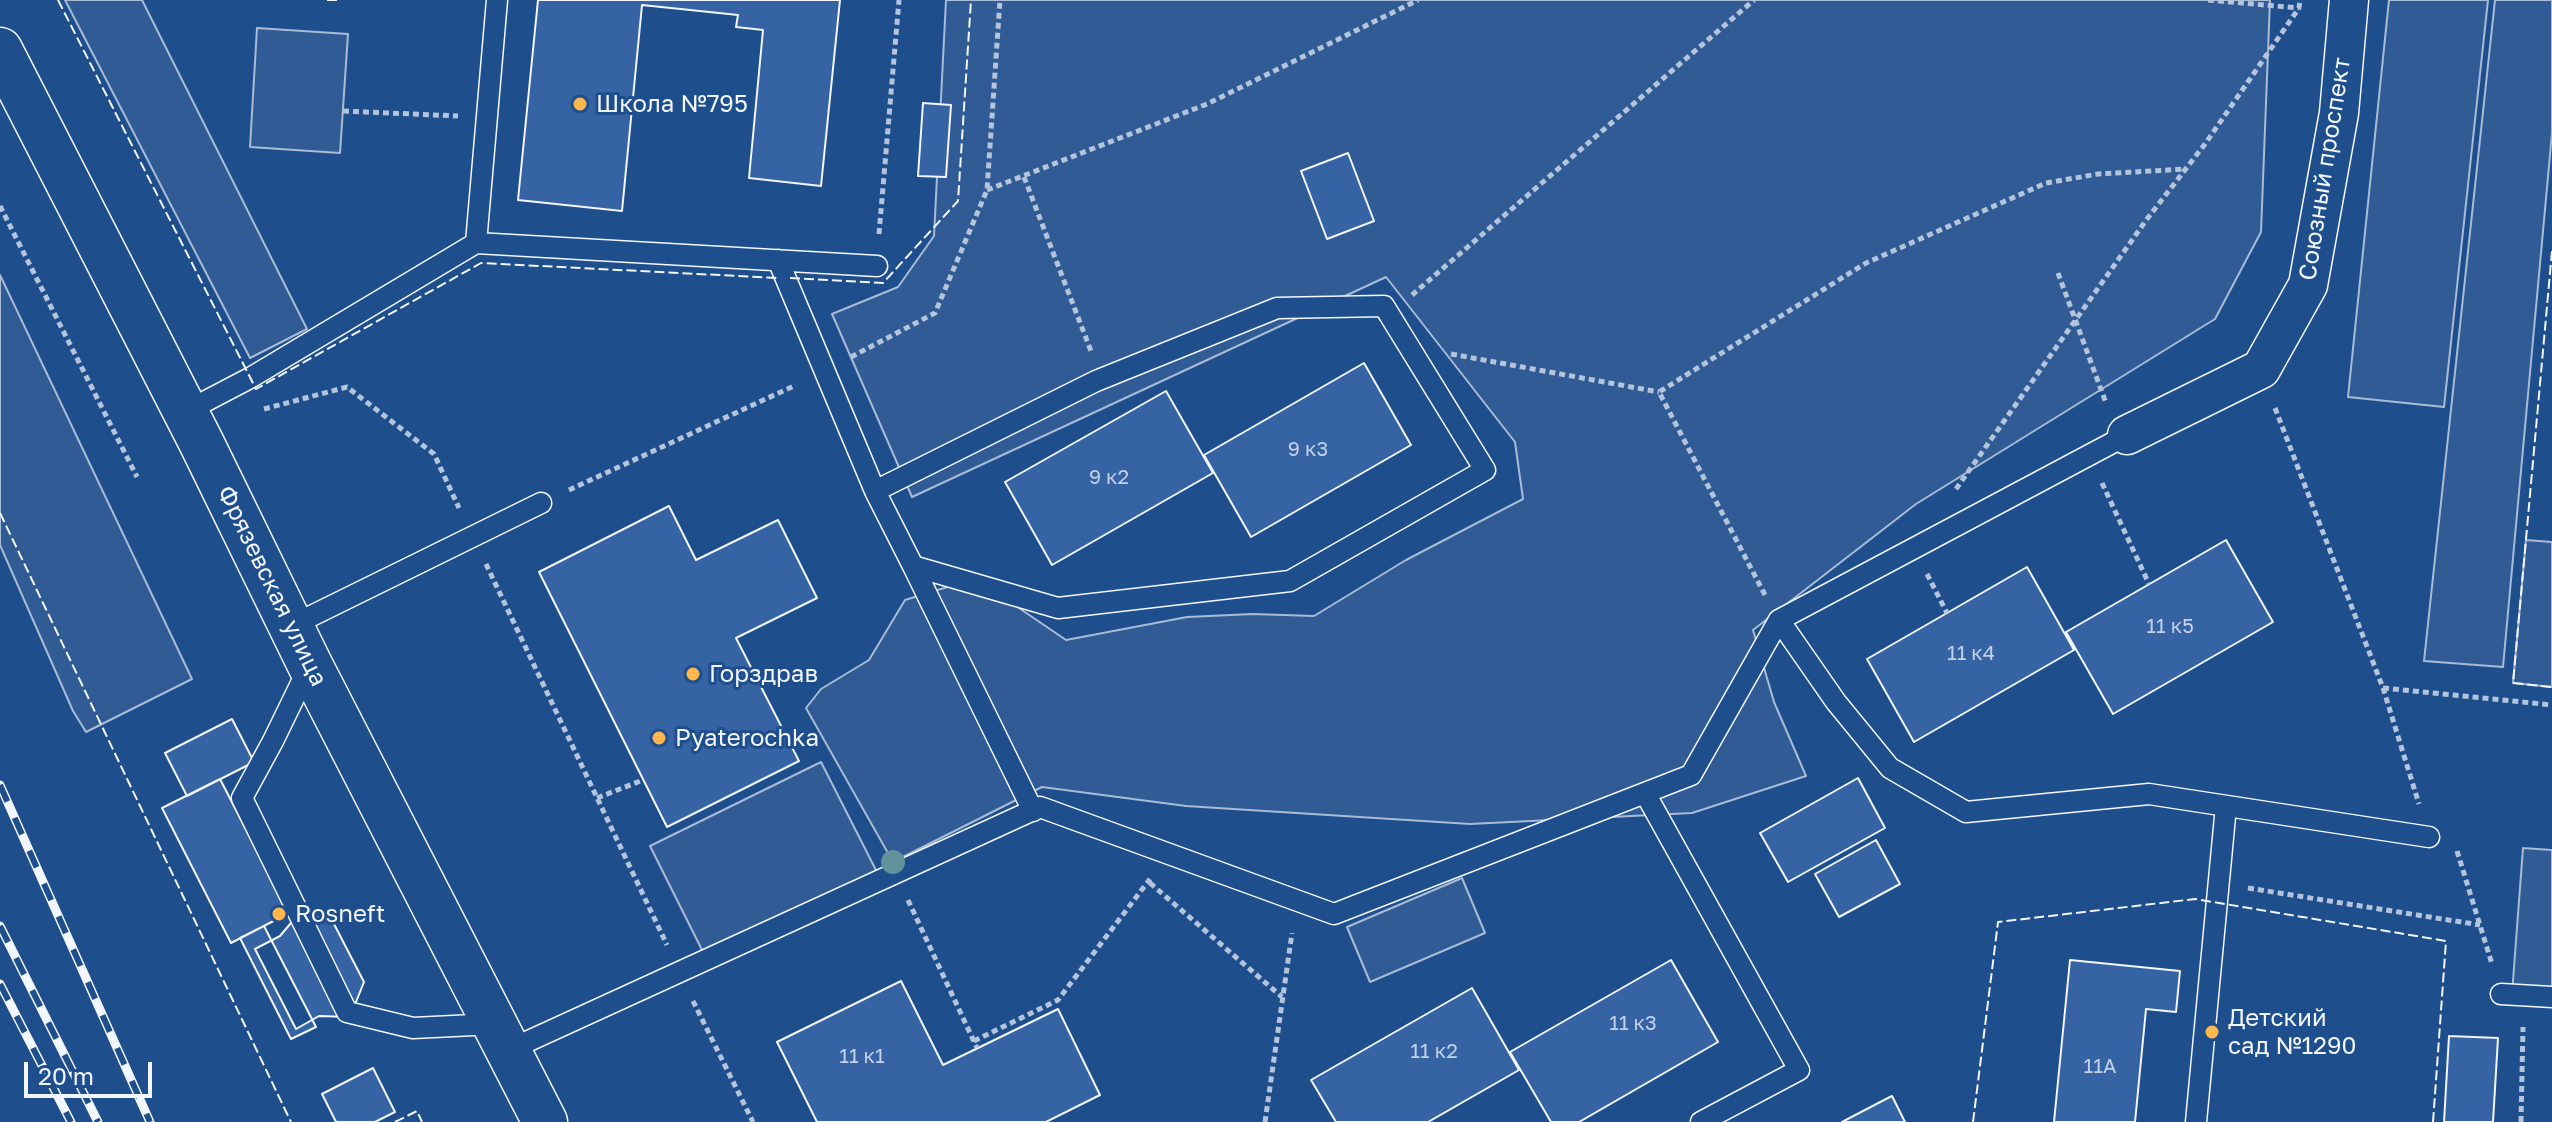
<!DOCTYPE html>
<html>
<head>
<meta charset="utf-8">
<style>
	body { margin:0 }
	#map { position:relative; width:2552px; height:1122px; overflow:hidden; background:#1f4e8c; font-family:"Golos Text",sans-serif }
	canvas { display:block }
	.scale { position:absolute; left:24px; top:1062px; width:128px; height:36px; box-sizing:border-box; border:4px solid #f2f6ff; border-top:0; padding-left:10px; font-size:24px; line-height:28px; white-space:nowrap; color:#f2f6ff; -webkit-text-stroke:6px #1f4e8c; paint-order:stroke }
</style>
</head>
<body>
<div id="map">
<canvas width="2552" height="1122"></canvas>
<div class="scale">20 m</div>
</div>
<script>
const ctx = document.querySelector('canvas').getContext('2d');
ctx.lineJoin = 'round';
function fillPath(path, color) { ctx.fillStyle = color; ctx.fill(path, 'evenodd'); }
const shape = rows => new Path2D(rows.map(r => 'M' + r).join(''));
function strokePath(path, color, width, dash) { ctx.strokeStyle = color; ctx.lineWidth = width; ctx.lineCap = dash ? 'butt' : 'round'; ctx.setLineDash(dash || []); ctx.stroke(path); }
function label(font, color, halo, rows, align = 'center') {
  ctx.font = font + ' "Golos Text",sans-serif'; ctx.lineWidth = 6; ctx.setLineDash([]); ctx.textBaseline = 'middle'; ctx.strokeStyle = halo; ctx.fillStyle = color; for (const [text, x, y, turn = 0] of rows) {
    ctx.save(); ctx.translate(x, y); ctx.rotate((+turn || 0) * Math.PI / 180); ctx.textAlign = isNaN(turn) ? turn : align; if (halo) ctx.strokeText(text, 0, 0); ctx.fillText(text, 0, 0); ctx.restore();
  }
}
const built = shape([
	[65,0,142,0,307,329,250,358,65,0],
	[946,0,2270,0,2261,232,2215,319,1916,504,1753,630,1774,702,1806,776,1692,813,1470,824,1186,806,1042,787,893,862,806,708,821,689,869,660,905,600,967,581,1013,604,1066,640,1187,617,1253,614,1314,616,1406,560,1523,499,1515,442,1386,277,912,497,832,314,898,287,934,236,946,0],
	[2389,0,2488,0,2444,407,2348,397,2389,0],
	[2495,0,2552,0,2552,133,2503,667,2424,661,2495,0],
	[257,28,348,34,340,153,250,147,257,28],
	[0,275,192,679,86,732,73,711,0,545,0,275],
	[2526,540,2552,542,2552,687,2513,683,2526,540],
	[821,762,881,880,707,960,650,846,821,762],
	[2523,848,2552,850,2552,994,2512,994,2523,848],
	[1462,878,1485,933,1370,982,1347,927,1462,878]
]);
const building = shape([
	[538,0,840,0,821,186,749,178,763,30,736,27,738,15,642,5,622,211,518,200,538,0],
	[923,103,951,105,946,177,918,176,923,103],
	[1348,153,1374,221,1327,239,1301,171,1348,153],
	[1364,363,1411,445,1251,537,1204,455,1364,363],
	[1166,391,1213,473,1052,565,1005,482,1166,391],
	[669,506,696,560,778,520,817,598,736,638,799,761,667,827,539,572,669,506],
	[2226,540,2273,622,2113,714,2066,632,2226,540],
	[2027,567,2074,650,1914,742,1867,659,2027,567],
	[232,719,254,762,187,796,165,753,232,719],
	[1858,778,1885,828,1788,882,1760,833,1858,778],
	[220,779,289,913,231,943,162,808,220,779],
	[1876,840,1900,884,1839,917,1815,874,1876,840],
	[301,911,334,924,364,982,350,1017,319,1016,296,1029,255,949,280,936,301,911],
	[264,926,316,1027,291,1039,240,938,264,926],
	[1671,960,1718,1042,1579,1122,1551,1122,1510,1052,1671,960],
	[2070,960,2180,971,2176,1012,2146,1009,2135,1122,2054,1122,2070,960],
	[901,981,943,1065,1058,1009,1100,1095,1046,1122,817,1122,777,1042,901,981],
	[1472,988,1519,1070,1428,1122,1336,1122,1311,1080,1472,988],
	[2449,1036,2498,1038,2493,1122,2444,1122,2449,1036],
	[373,1068,395,1112,375,1122,336,1122,322,1094,373,1068],
	[1892,1096,1905,1122,1842,1122,1886,1099,1892,1096]
]);
const path = shape([
	[2208,0,2299,8],
	[343,111,458,116],
	[1024,177,1091,351],
	[987,190,1207,104,1418,0],
	[0,206,137,477],
	[879,234,899,0],
	[2058,273,2106,403],
	[1412,295,1754,0],
	[1451,354,1659,392],
	[851,357,935,313,987,190,1000,0],
	[2275,408,2383,688,2419,804],
	[264,409,347,387,434,454,459,508],
	[2102,483,2149,584],
	[1956,489,2147,219,2205,144,2299,8,2300,0],
	[569,490,796,385],
	[486,564,667,945],
	[1927,574,1947,613],
	[1765,595,1659,392,1866,263,2046,183,2098,174,2186,169],
	[2383,688,2552,705],
	[597,798,643,780],
	[2457,851,2492,964],
	[1150,883,1282,997],
	[2248,888,2480,925],
	[908,900,977,1048],
	[693,1001,753,1122],
	[974,1041,1058,1000,1150,879],
	[1265,1122,1292,933],
	[2521,1122,2523,1027]
]);
const service = shape([
	[476,243,497,0],
	[778,260,875,491],
	[1384,306,1485,470,1290,581,1058,608,913,566,875,491,1096,381,1277,308,1384,306],
	[185,412,250,378,476,243,877,266],
	[913,566,1033,811],
	[1779,620,1836,702,1890,768,1966,812,2149,794,2429,837],
	[291,626,541,503],
	[310,665,273,741,242,798,347,1012,413,1028,494,1024],
	[1645,793,1799,1070,1701,1122],
	[2501,994,2552,997],
	[509,1050,1040,807,1334,914,1691,775,1779,620,2127,435],
	[2196,1122,2226,806]
]);
const minor = shape([
	[2127,435,2261,369,2308,285,2339,113,2349,0]
]);
const secondary = shape([
	[0,50,201,442,310,665,545,1122]
]);
const rail = shape([
	[0,785,150,1122],
	[0,926,98,1122],
	[0,984,71,1122]
]);
const fence = shape([
	[58,0,256,389,481,263,778,278],
	[327,0,338,0],
	[2552,251,2513,683,2552,687],
	[790,278,883,283,958,201,971,0],
	[0,513,291,1122],
	[395,1122,417,1111,422,1122],
	[1973,1122,1998,922,2195,899,2446,941,2433,1122]
]);
const trees = [
	[893,862]
];
const markers = [
	[580,104,8,"#ffb74d"],
	[693,674,8,"#ffb74d"],
	[659,738,8,"#ffb74d"],
	[279,914,8,"#ffb74d"],
	[2212,1032,8,"#ffb74d"]
];
const numberNames = [
	["9 к3",1308,450],
	["9 к2",1109,478],
	["11 к5",2170,627],
	["11 к4",1971,654],
	["11 к3",1633,1024],
	["11 к2",1434,1052],
	["11 к1",862,1057],
	["11А",2100,1067]
];
const poiNames = [
	["Школа №795",596,104],
	["Горздрав",709,674],
	["Pyaterochka",675,738],
	["Rosneft",295,914],
	["Детский",2228,1018],
	["сад №1290",2228,1046]
];
const streetNames = [
	["Союзный проспект",2325,169,-81],
	["Фрязевская улица",272,586,64]
];
fillPath(built, '#305b95');
strokePath(built, '#a8bbd7', 2);
fillPath(building, '#3563a3');
strokePath(building, '#f2f6ff', 2);
strokePath(service, '#f2f6ff', 23);
strokePath(minor, '#f2f6ff', 41);
strokePath(secondary, '#f2f6ff', 47);
strokePath(path, '#b3c4dc', 5, [6, 4]);
strokePath(service, '#1f4e8c', 20);
strokePath(minor, '#1f4e8c', 38);
strokePath(secondary, '#1f4e8c', 44);
strokePath(rail, '#f2f6ff', 9);
strokePath(rail, '#1f4e8c', 6, [18]);
strokePath(fence, '#f2f6ff', 2, [10, 4]);
ctx.fillStyle = '#61919a';
for (const [x, y] of trees) { ctx.beginPath(); ctx.arc(x, y, 12, 0, 2 * Math.PI); ctx.fill(); }
for (const [x, y, r, color] of markers) { const dot = new Path2D(); dot.arc(x, y, r, 0, 2 * Math.PI); ctx.fillStyle = color; ctx.fill(dot); strokePath(dot, '#1f4e8c', 3); }
label('20px', '#c3d1e8', null, numberNames);
label('24px', '#f2f6ff', '#1f4e8c', poiNames, 'left');
label('24px', '#f2f6ff', '#1f4e8c', streetNames);
</script>
</body>
</html>
